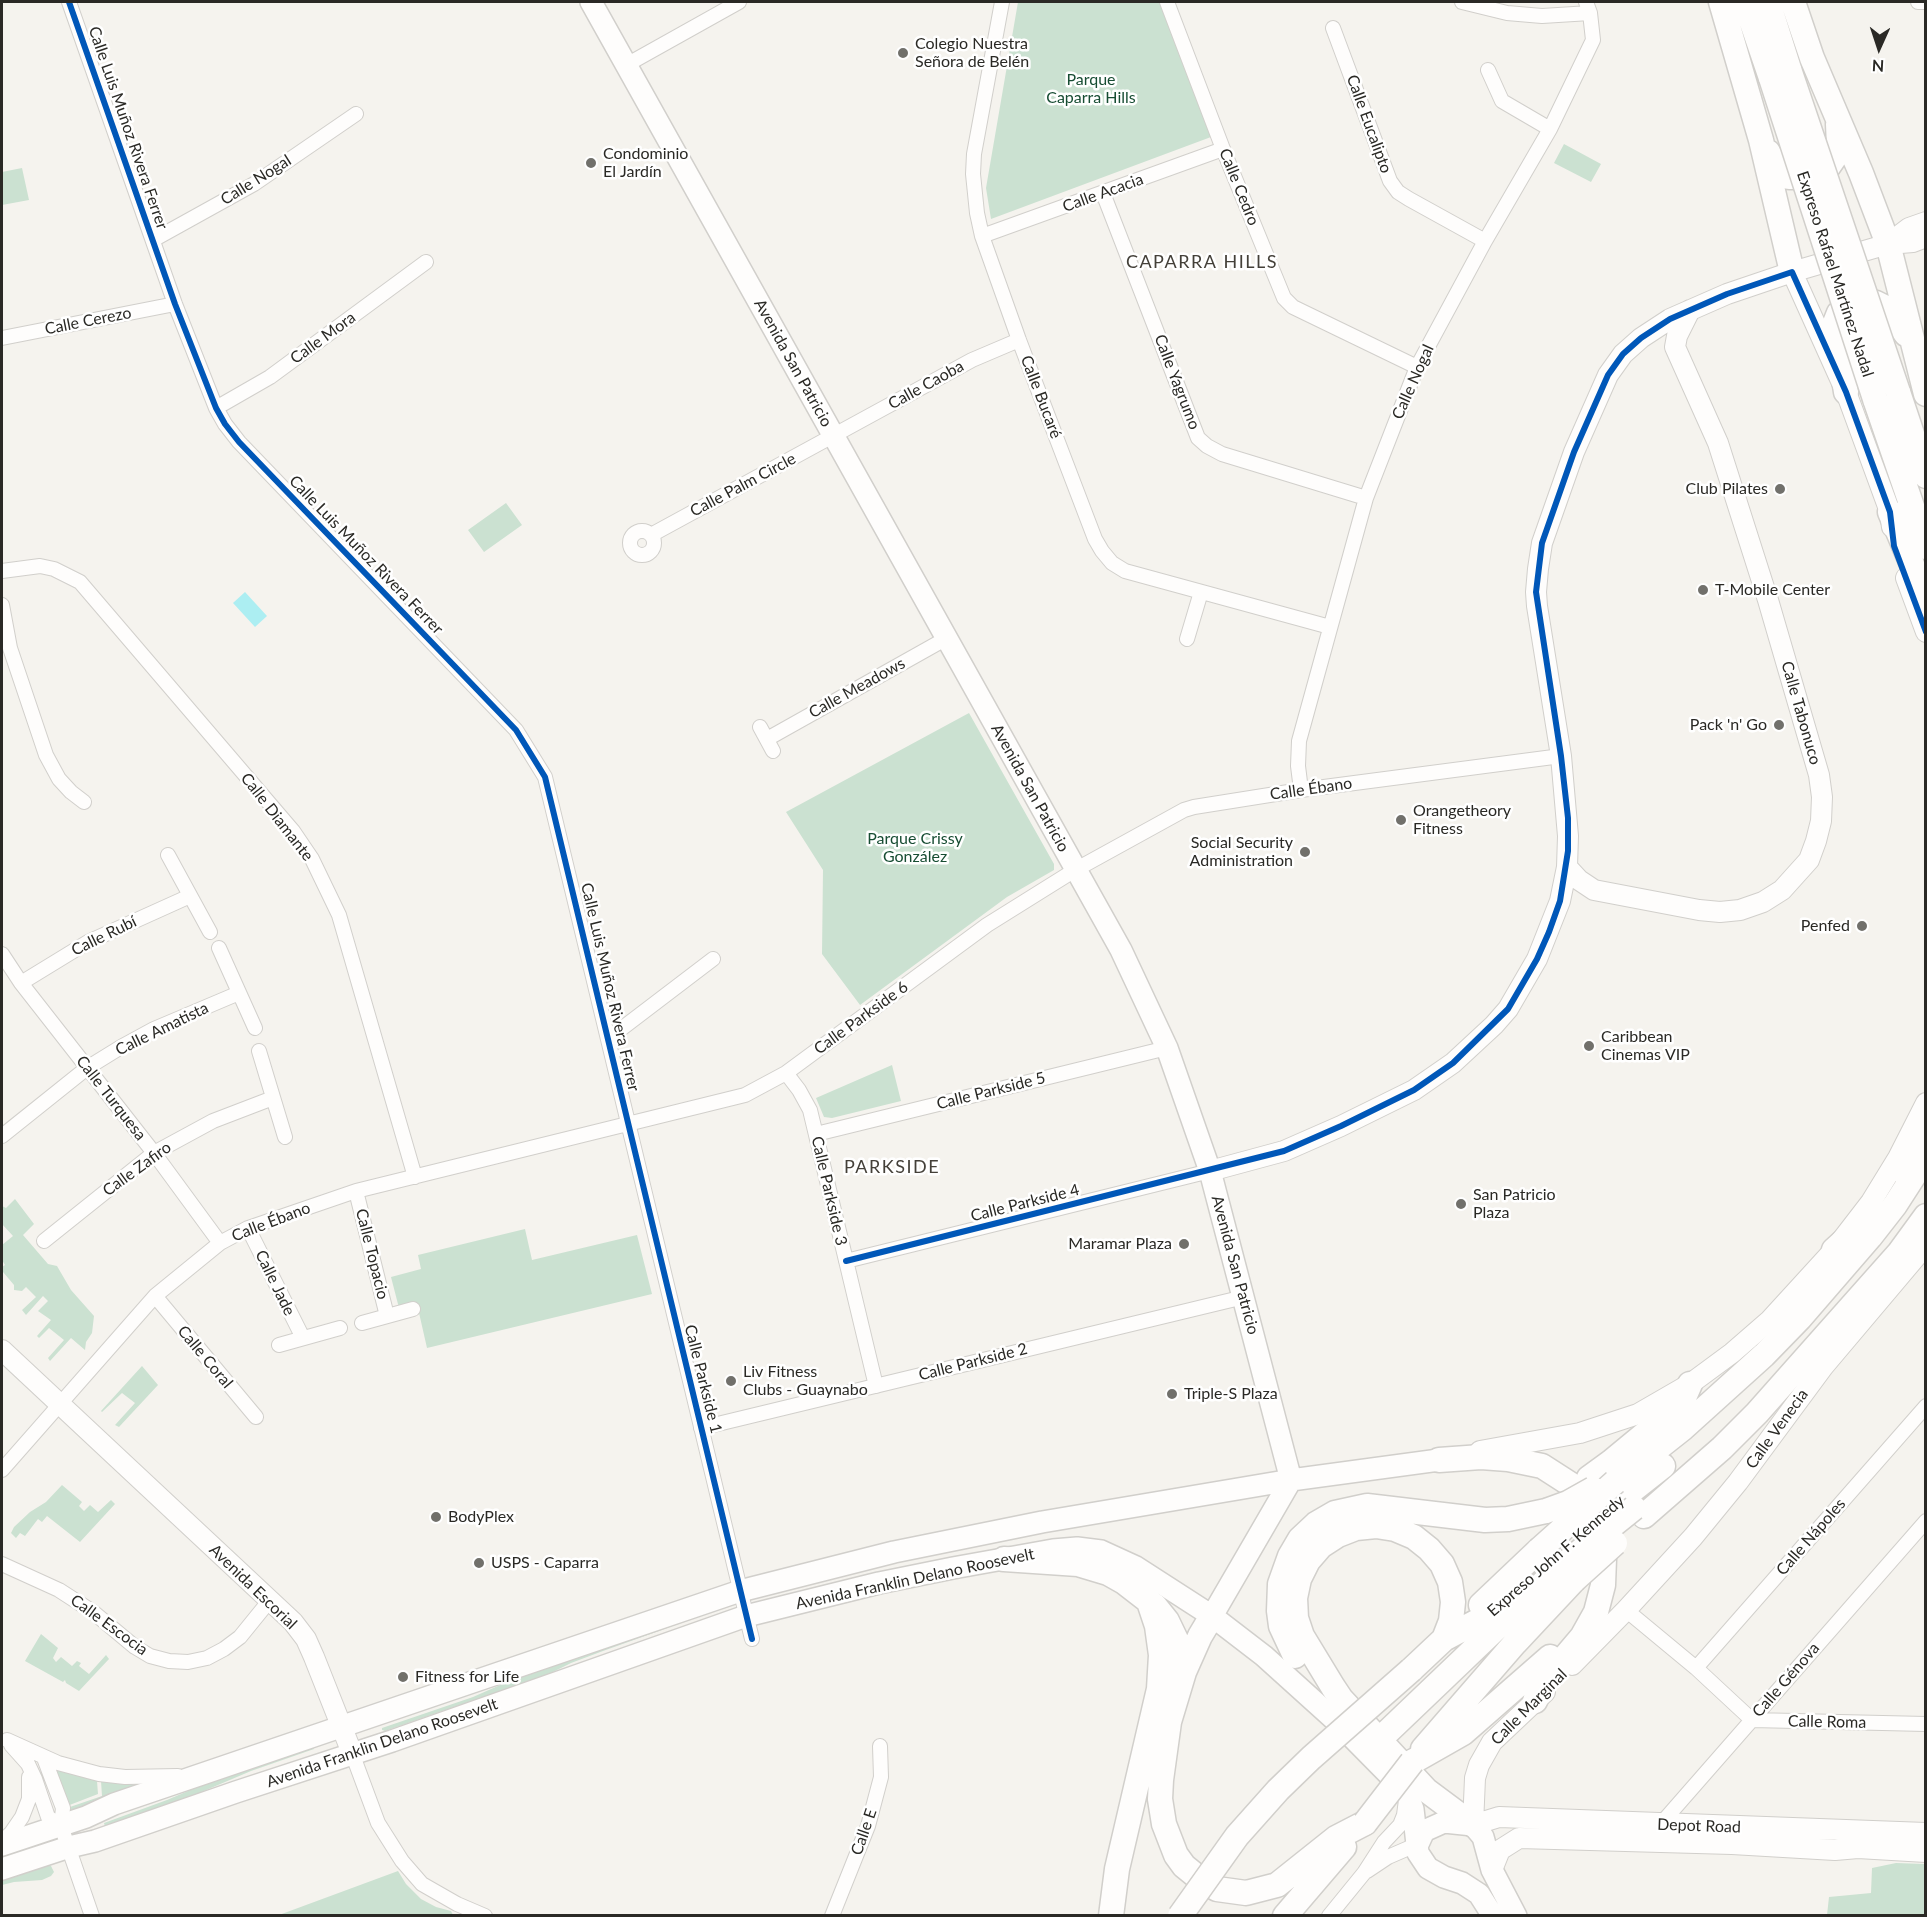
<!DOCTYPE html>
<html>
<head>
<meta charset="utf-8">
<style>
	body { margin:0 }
	#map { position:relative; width:1927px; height:1917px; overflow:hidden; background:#f5f3ee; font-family:Lato,sans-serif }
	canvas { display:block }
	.frame { position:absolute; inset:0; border:3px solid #2a2925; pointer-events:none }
	.north { position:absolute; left:1849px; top:18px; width:60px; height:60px; -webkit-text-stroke:4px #fff; paint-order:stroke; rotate:183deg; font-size:16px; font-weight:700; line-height:24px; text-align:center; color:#2a2925 }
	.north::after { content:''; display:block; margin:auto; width:21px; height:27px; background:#2a2925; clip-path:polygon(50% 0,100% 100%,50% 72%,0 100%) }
</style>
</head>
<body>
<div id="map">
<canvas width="1927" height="1917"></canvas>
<div class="frame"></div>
<div class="north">N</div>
</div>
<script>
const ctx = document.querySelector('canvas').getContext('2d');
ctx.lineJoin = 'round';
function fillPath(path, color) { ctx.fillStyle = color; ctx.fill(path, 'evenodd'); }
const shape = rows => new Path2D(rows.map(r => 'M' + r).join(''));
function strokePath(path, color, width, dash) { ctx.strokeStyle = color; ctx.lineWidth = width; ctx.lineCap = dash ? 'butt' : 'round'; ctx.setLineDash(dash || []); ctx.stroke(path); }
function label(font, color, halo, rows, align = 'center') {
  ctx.font = font + ' Lato,sans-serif'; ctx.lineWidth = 5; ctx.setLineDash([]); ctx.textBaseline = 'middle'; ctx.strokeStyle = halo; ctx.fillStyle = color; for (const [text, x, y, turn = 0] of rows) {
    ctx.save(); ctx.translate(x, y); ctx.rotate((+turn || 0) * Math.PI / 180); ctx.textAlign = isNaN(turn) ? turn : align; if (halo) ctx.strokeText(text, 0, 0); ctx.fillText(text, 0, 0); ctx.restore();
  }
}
const green = shape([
	[1018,2,1160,2,1211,137,991,219,986,188],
	[1564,144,1601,164,1591,182,1554,163],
	[22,168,29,200,2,205,2,172],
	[506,503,522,525,484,552,468,530],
	[969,713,1054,864,1054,870,1007,897,860,1005,822,954,823,870,786,812],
	[892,1065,901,1101,832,1118,824,1117,816,1098],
	[15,1199,34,1224,23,1235,48,1264,57,1266,71,1290,94,1316,92,1333,86,1342,85,1350,71,1338,50,1361,48,1358,64,1340,49,1328,39,1338,37,1336,51,1320,38,1311,48,1301,43,1296,26,1315,22,1310,36,1297,26,1287,22,1291,14,1290,14,1285,3,1272,2,1273,2,1267,5,1265,2,1260,2,1245,13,1236,2,1224,2,1206,6,1208],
	[525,1229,532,1260,637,1235,652,1294,427,1348,417,1304,399,1308,391,1277,421,1269,418,1255],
	[142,1366,158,1385,119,1427,115,1425,135,1403,122,1393,102,1412,101,1411],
	[62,1485,82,1502,79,1506,84,1511,90,1505,98,1512,111,1500,115,1504,80,1542,47,1516,42,1522,38,1519,25,1536,20,1533,16,1538,11,1533,14,1527,30,1512,46,1502],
	[711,1608,712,1612,603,1651,571,1663,549,1674,385,1731,382,1730,382,1728,473,1697,543,1666],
	[41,1634,58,1648,53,1658,56,1662,61,1657,72,1666,77,1661,81,1663,79,1666,89,1674,106,1655,109,1659,79,1691,66,1683,65,1680,63,1682,25,1661],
	[313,1745,314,1749,251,1771,185,1799,105,1827,104,1823,167,1800,230,1773],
	[55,1769,97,1781,98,1794,67,1806],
	[101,1781,140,1785,140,1787,69,1811,67,1808,102,1796],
	[1896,1863,1925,1864,1925,1915,1827,1915,1829,1897,1871,1893,1872,1868],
	[46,1865,51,1866,54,1872,51,1876,42,1880,14,1882,2,1885,2,1880],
	[398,1871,406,1884,421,1899,436,1907,451,1911,453,1915,279,1915]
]);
const water = shape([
	[245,592,267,616,255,627,233,603]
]);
const street = shape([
	[69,2,175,304,216,408,225,424,239,442,516,730,545,777,752,1639],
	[1002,2,974,154,973,174,977,213,982,236,1019,340,1095,539,1102,551,1112,563,1125,571,1330,627],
	[1167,2,1223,149,1284,298,1293,307,1417,367],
	[1462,2,1507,13,1542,16,1590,13],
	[1918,2,1926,2],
	[1333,28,1390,181,1398,192,1409,199,1485,241],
	[628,64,739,2],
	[1488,70,1502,101,1550,129],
	[1103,193,1198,438,1207,446,1222,454,1366,498],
	[982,236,1223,149],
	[153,240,254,184,356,114],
	[2,338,175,304],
	[216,408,270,377,426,262],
	'630 543a12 12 0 1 1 24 0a12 12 0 1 1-24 0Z',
	[651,535,972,360,1019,340],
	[2,571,40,566,54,569,80,582,293,831,312,859,339,915,415,1177],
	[2,605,10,648,46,755,59,779,71,792,84,802],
	[1187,639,1201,592],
	[760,727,773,751],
	[767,739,947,638],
	[1301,790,1298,766,1299,741,1366,498,1417,367,1485,241,1550,129,1593,40,1590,13,1586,2],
	[168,855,210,932],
	[219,948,255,1028],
	[2,954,21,983,154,1153,220,1243],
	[21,983,88,942,190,896],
	[608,1039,713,959],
	[259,1051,285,1137],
	[786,1073,799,1090,810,1110,876,1386],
	[816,1134,1167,1048],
	[2,1136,87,1068,121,1047,154,1029,239,993],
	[356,1191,387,1316],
	[248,1228,303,1338],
	[44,1241,154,1153,213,1121,273,1098],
	[846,1261,1210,1171],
	[155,1296,256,1417],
	[362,1323,413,1309],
	[279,1345,340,1328],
	[701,1428,1244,1297],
	[2,1470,155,1296,220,1243,248,1228,356,1191,745,1095,786,1073,987,925,1075,870,1184,810,1194,807,1301,790,1561,756],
	[2,1564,59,1590,93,1612,135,1647,150,1656,169,1661,188,1662,207,1658,224,1649,240,1637,270,1600],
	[1626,1610,1696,1668,1752,1720,1926,1724],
	[1696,1668,1926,1406],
	[7,1740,58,1763,99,1774,125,1777,178,1776],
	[11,1745,28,1764,35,1779,48,1817,61,1826,92,1916],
	[352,1753,378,1823,402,1861,422,1884,457,1904,485,1916],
	[44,1758,63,1808,61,1826],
	[1659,1826,1926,1521],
	[2,1841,11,1833,22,1817,29,1799,29,1777],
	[1367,1871,1388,1857,1418,1844],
	[832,1916,868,1826,881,1777,880,1746],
	[1329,1916,1364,1873,1384,1842,1400,1825,1404,1815,1406,1800]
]);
const secondary = shape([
	[1888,244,1909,228,1926,222],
	[1792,272,1846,392,1890,512,1892,527],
	[1906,578,1926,632],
	[1567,867,1579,880,1594,890,1699,910,1720,912,1740,910,1763,902,1782,890,1809,860,1816,841,1821,821,1822,797,1819,775,1768,600,1718,443,1675,347,1677,336,1690,310],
	[1210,1171,1284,1151,1341,1126,1414,1090,1453,1063,1494,1025,1508,1009,1537,959,1560,901,1567,867,1568,836,1561,756,1537,606,1536,592,1538,569,1542,543,1574,452,1608,375,1623,354,1641,338,1670,319,1727,294,1792,272,1888,244,1913,242,1926,237],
	[2,1350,293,1622,306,1639,314,1657,352,1753],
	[1480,1451,1580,1433,1638,1414,1690,1384,1732,1353,1770,1320,1834,1250,1871,1202,1898,1158,1926,1103],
	[1572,1665,1626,1610,1693,1537,1738,1482,1823,1367,1926,1245],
	[1545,1692,1492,1742,1479,1765,1475,1778,1473,1825,1499,1817,1926,1833],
	[1492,1870,1500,1850,1519,1838,1732,1844,1835,1850,1858,1848,1926,1852]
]);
const primary = shape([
	[591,2,1121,950,1167,1048,1210,1171,1291,1480,1212,1616],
	[1418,1844,1424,1831,1444,1822,1473,1825,1483,1837,1492,1870,1516,1916],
	[2,1845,86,1817,114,1804,740,1591,894,1552,1042,1522,1291,1480,1439,1460],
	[2,1869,69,1847,95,1841,236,1792,392,1741,746,1616,879,1583,953,1568,1053,1550,1077,1548,1101,1551,1136,1567,1212,1616,1264,1656,1336,1721,1406,1792,1413,1809,1418,1853,1428,1868,1444,1877,1462,1883,1479,1894,1493,1916]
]);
const highway = shape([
	[1721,2,1761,140,1792,272],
	[1745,2,1771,78],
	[1768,2,1790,72],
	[1793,2,1812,58,1861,173,1888,244,1926,394],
	[1768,152,1778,169,1789,177,1809,177,1819,173,1828,167,1837,154,1839,146,1838,124],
	[1846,392,1842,366,1833,335,1835,323,1839,313,1851,304,1861,301,1876,303,1888,309,1906,334],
	[1898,392,1926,476],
	[1875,399,1926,547],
	[1890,512,1926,598],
	[1902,1171,1926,1128],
	[1834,1250,1864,1223],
	[1439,1460,1481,1457,1508,1459,1542,1466,1570,1484,1592,1510,1602,1544,1604,1559,1603,1585,1596,1612,1582,1637,1543,1683,1535,1701],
	[1589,1478,1611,1462,1657,1424,1683,1400,1690,1384],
	[1615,1482,1682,1429,1764,1355,1800,1318,1870,1237,1895,1205,1926,1157],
	[1625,1496,1663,1466],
	[1644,1516,1722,1448,1757,1413,1899,1253,1926,1216],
	[1004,1559,1078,1564,1108,1573,1124,1582,1155,1606,1167,1621,1181,1650,1184,1672],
	[1481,1605,1539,1550],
	[1444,1639,1451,1621,1453,1602,1450,1582,1442,1564,1429,1549,1414,1537,1395,1529,1376,1526,1356,1528,1338,1535,1321,1546,1308,1561,1299,1579,1295,1598,1296,1618,1302,1636,1333,1687,1341,1699,1426,1790,1473,1825],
	[1295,1656,1281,1626,1279,1611,1280,1584,1290,1556,1300,1539,1316,1524,1335,1513,1367,1506,1485,1520,1508,1519,1546,1511],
	[1411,1670,1444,1639,1489,1615,1505,1601],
	[1169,1722,1161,1780,1160,1799,1164,1824,1176,1855,1184,1866,1200,1879,1217,1889,1246,1893,1277,1885,1336,1838,1365,1823],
	[1165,1735,1184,1672,1200,1636,1212,1616],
	[1379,1740,1557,1570],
	[1423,1749,1515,1643,1574,1580],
	[1412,1762,1463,1733,1550,1657],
	[1111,1916,1117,1869,1159,1689,1161,1655,1157,1626,1148,1599],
	[1285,1916,1344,1847]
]);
const highwayBridge = shape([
	[1790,72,1898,392],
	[1771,78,1875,399],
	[1546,1511,1568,1503,1593,1489],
	[1539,1550,1615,1482],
	[1557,1570,1634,1508],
	[1574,1580,1615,1543],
	[1365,1823,1412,1762],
	[1180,1916,1237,1836,1278,1790,1311,1758,1411,1670]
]);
const cycleway = shape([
	[69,2,175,304,216,408,225,424,239,442,516,730,545,777,752,1639],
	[846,1261,1284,1151,1341,1126,1414,1090,1453,1063,1508,1009,1537,959,1549,932,1560,901,1568,851,1568,818,1561,756,1536,592,1542,543,1574,452,1608,375,1623,354,1641,338,1670,319,1727,294,1792,272,1846,392,1890,512,1894,546,1926,632]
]);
const markers = [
	[903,53,6,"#71706b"],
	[591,163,6,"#71706b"],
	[1780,489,6,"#71706b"],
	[1703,590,6,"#71706b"],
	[1779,725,6,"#71706b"],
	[1401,820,6,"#71706b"],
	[1305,852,6,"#71706b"],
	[1862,926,6,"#71706b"],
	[1589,1046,6,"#71706b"],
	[1461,1204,6,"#71706b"],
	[1184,1244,6,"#71706b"],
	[731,1381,6,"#71706b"],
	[1172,1394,6,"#71706b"],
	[436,1517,6,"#71706b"],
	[479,1563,6,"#71706b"],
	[403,1677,6,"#71706b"]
];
const poiNames = [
	["Colegio Nuestra",915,44],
	["Señora de Belén",915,62],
	["Condominio",603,154],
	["El Jardín",603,172],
	["Club Pilates",1768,489,"right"],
	["T-Mobile Center",1715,590],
	["Pack 'n' Go",1767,725,"right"],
	["Orangetheory",1413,811],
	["Fitness",1413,829],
	["Social Security",1293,843,"right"],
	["Administration",1293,861,"right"],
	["Penfed",1850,926,"right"],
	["Caribbean",1601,1037],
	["Cinemas VIP",1601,1055],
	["San Patricio",1473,1195],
	["Plaza",1473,1213],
	["Maramar Plaza",1172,1244,"right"],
	["Liv Fitness",743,1372],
	["Clubs - Guaynabo",743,1390],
	["Triple-S Plaza",1184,1394],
	["BodyPlex",448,1517],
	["USPS - Caparra",491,1563],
	["Fitness for Life",415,1677]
];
const parkNames = [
	["Parque",1091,80],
	["Caparra Hills",1091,98],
	["Parque Crissy",915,839],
	["González",915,857]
];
const streetNames = [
	["Calle Eucalipto",1369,124,70],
	["Calle Luis Muñoz Rivera Ferrer",128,128,71],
	["Calle Nogal",256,180,-32],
	["Calle Cedro",1239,187,68],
	["Calle Acacia",1103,193,-20],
	["Expreso Rafael Martínez Nadal",1835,274,72],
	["Calle Cerezo",88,321,-11],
	["Calle Mora",323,338,-36],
	["Avenida San Patricio",793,363,61],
	["Calle Yagrumo",1177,382,69],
	["Calle Nogal",1413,382,-66],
	["Calle Caoba",926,385,-29],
	["Calle Bucaré",1041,397,69],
	["Calle Palm Circle",743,485,-28],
	["Calle Luis Muñoz Rivera Ferrer",366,555,46],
	["Calle Meadows",857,688,-29],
	["Calle Tabonuco",1801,713,74],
	["Avenida San Patricio",1030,788,61],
	["Calle Ébano",1311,789,-8],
	["Calle Diamante",277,817,52],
	["Calle Rubí",104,936,-26],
	["Calle Luis Muñoz Rivera Ferrer",610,987,77],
	["Calle Parkside 6",861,1018,-36],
	["Calle Amatista",162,1029,-26],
	["Calle Parkside 5",991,1091,-14],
	["Calle Turquesa",111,1098,52],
	["Calle Zafiro",137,1169,-36],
	["Calle Parkside 3",829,1191,77],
	["Calle Parkside 4",1025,1203,-14],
	["Calle Ébano",271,1222,-21],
	["Calle Topacio",372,1254,76],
	["Avenida San Patricio",1235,1265,75],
	["Calle Jade",275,1283,64],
	["Calle Coral",205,1357,50],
	["Calle Parkside 2",973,1362,-14],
	["Calle Parkside 1",703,1379,76],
	["Calle Venecia",1777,1429,-54],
	["Calle Nápoles",1811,1537,-49],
	["Expreso John F. Kennedy",1556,1556,-41],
	["Avenida Franklin Delano Roosevelt",915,1579,-12],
	["Avenida Escorial",253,1587,44],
	["Calle Escocia",109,1625,36],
	["Calle Génova",1786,1680,-49],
	["Calle Marginal",1529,1707,-45],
	["Calle Roma",1827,1722,1],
	["Avenida Franklin Delano Roosevelt",382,1743,-19],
	["Depot Road",1699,1826,2],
	["Calle E",864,1832,-71]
];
const neighbourhoodNames = [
	["CAPARRA HILLS",1202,262],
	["PARKSIDE",892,1167]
];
fillPath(green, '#cbe1d1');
fillPath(water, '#aceef2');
strokePath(street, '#d1cfcb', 16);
strokePath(secondary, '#d1cfcb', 22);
strokePath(primary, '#d1cfcb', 24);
strokePath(highway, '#d1cfcb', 27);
strokePath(street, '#fefdfc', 14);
strokePath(secondary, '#fefdfc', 20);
strokePath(primary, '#fefdfc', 21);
strokePath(highway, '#fefdfc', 24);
strokePath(highwayBridge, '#d1cfcb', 27, []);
strokePath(highwayBridge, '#fefdfc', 24);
strokePath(cycleway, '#0057b8', 6);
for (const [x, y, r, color] of markers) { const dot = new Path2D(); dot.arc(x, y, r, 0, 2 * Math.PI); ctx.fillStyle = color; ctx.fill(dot); strokePath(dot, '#fff', 2); }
label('16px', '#2a2925', '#fff', poiNames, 'left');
label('16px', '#174d33', '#fff', parkNames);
label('16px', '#2a2925', '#fff', streetNames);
ctx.letterSpacing = '1.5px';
label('18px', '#444039', '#fff', neighbourhoodNames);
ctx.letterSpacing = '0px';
</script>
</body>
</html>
